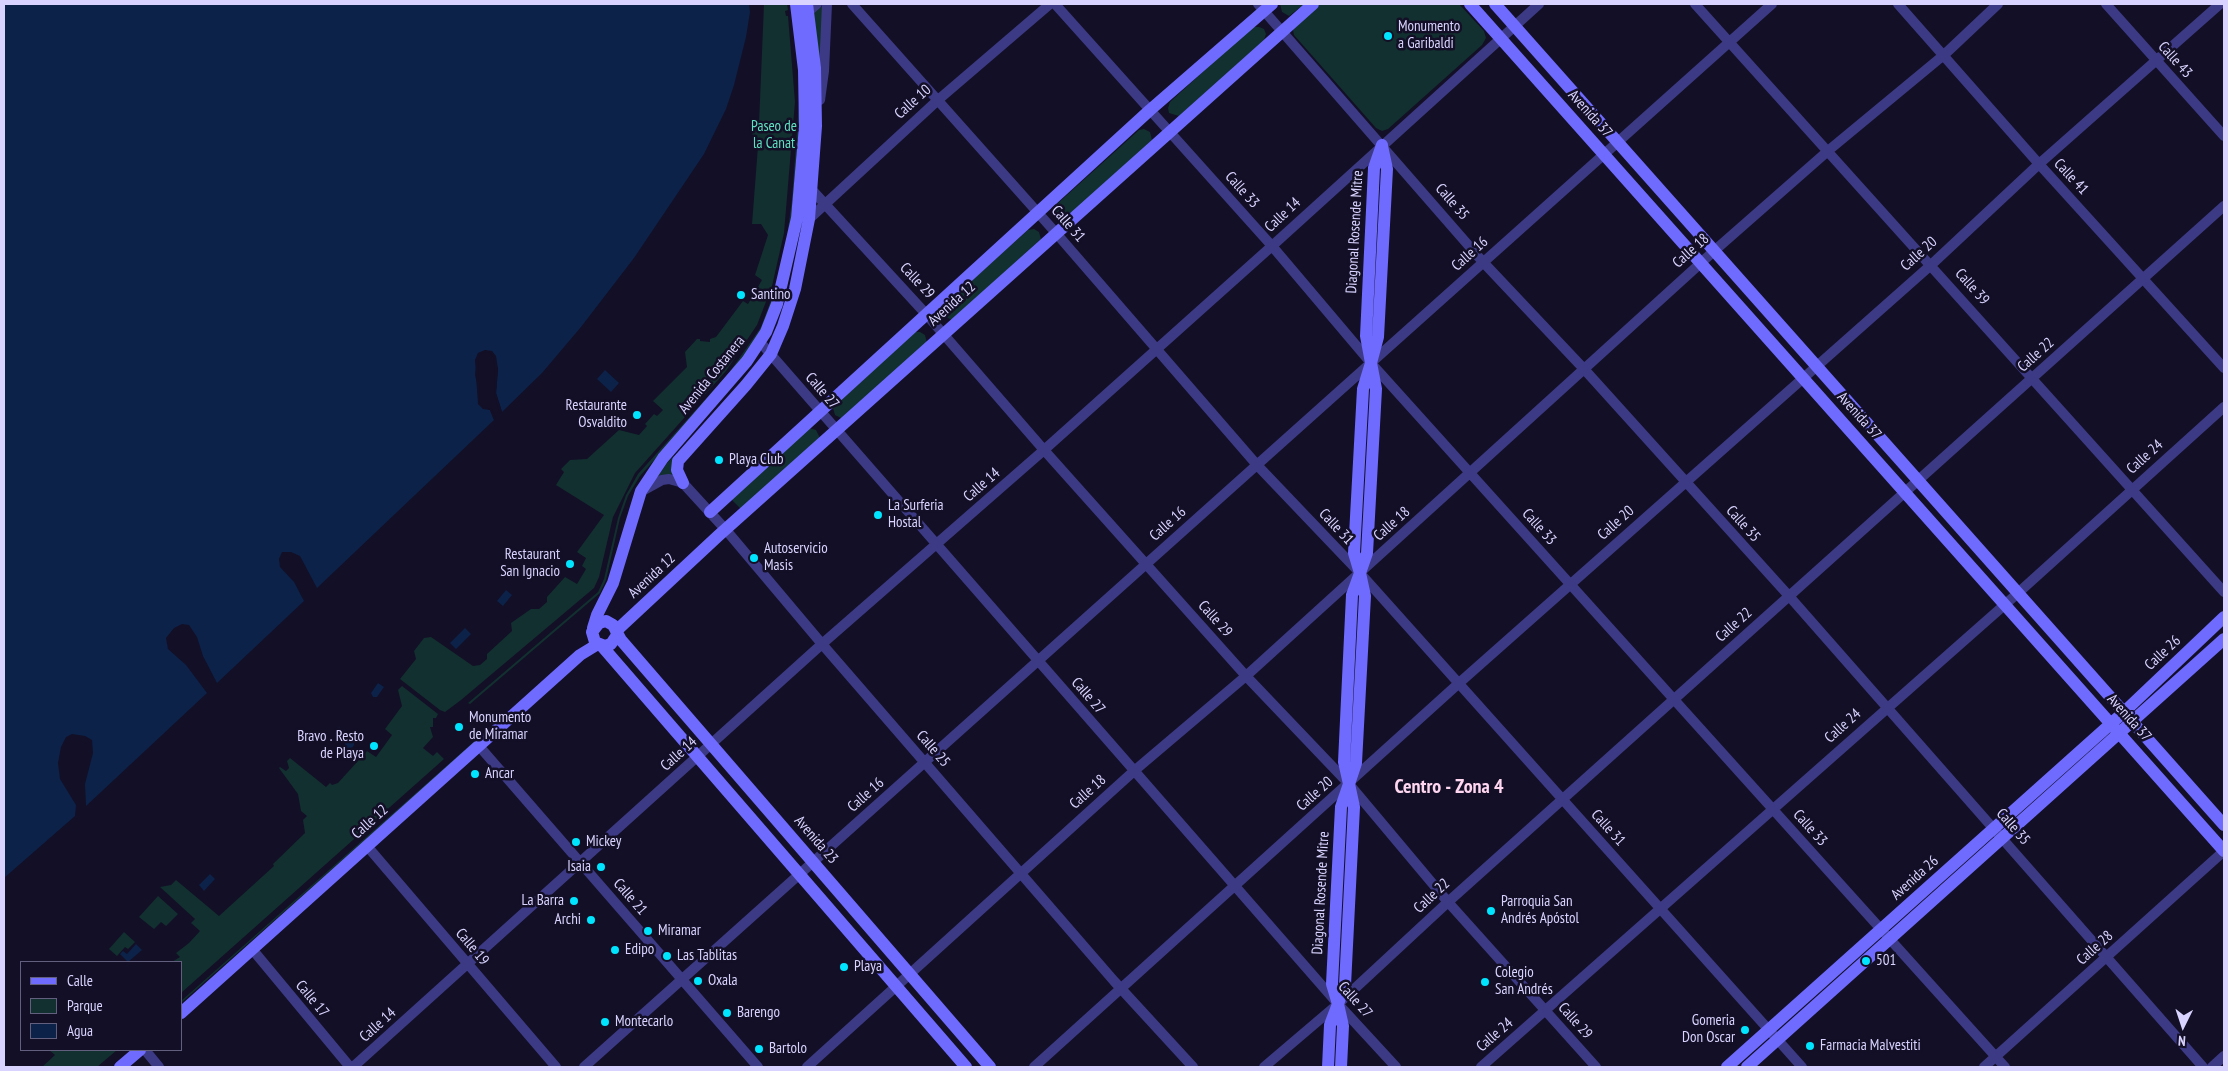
<!DOCTYPE html>
<html>
<head>
<meta charset="utf-8">
<style>
	body { margin:0 }
	#map { position:relative; width:2228px; height:1071px; overflow:hidden; background:#130f26; font-family:"PT Sans Narrow",sans-serif }
	canvas { display:block }
	.frame { position:absolute; inset:0; border:5px solid #d9d4ff; pointer-events:none }
	.legend { position:absolute; left:20px; top:961px; width:162px; height:90px; box-sizing:border-box; background:#130f26; border:1px solid #625e7d; margin:0; padding:6px 9px; list-style:none; font-size:15px; color:#d9d4ff }
	.legend li { display:flex; align-items:center; gap:10px; height:25px }
	.legend b { width:25px; border:1px solid #625e7d }
	.north { position:absolute; left:2158px; top:1001px; width:50px; height:50px; -webkit-text-stroke:4px #130f26; paint-order:stroke; rotate:184deg; font-size:14px; font-weight:700; line-height:20px; text-align:center; color:#d9d4ff }
	.north::after { content:''; display:block; margin:auto; width:18px; height:22px; background:#d9d4ff; clip-path:polygon(50% 0,100% 100%,50% 72%,0 100%) }
</style>
</head>
<body>
<div id="map">
<canvas width="2228" height="1071"></canvas>
<div class="frame"></div>
<ul class="legend">
<li><b style="height:6px;background:#6f6bff"></b>Calle</li>
<li><b style="height:14px;background:#12302f"></b>Parque</li>
<li><b style="height:14px;background:#0c2248"></b>Agua</li>
</ul>
<div class="north">N</div>
</div>
<script>
const ctx = document.querySelector('canvas').getContext('2d');
ctx.lineJoin = 'round';
function fillPath(path, color) { ctx.fillStyle = color; ctx.fill(path, 'evenodd'); }
const shape = rows => new Path2D(rows.map(r => 'M' + r).join(''));
function strokePath(path, color, width, dash) { ctx.strokeStyle = color; ctx.lineWidth = width; ctx.lineCap = dash ? 'butt' : 'round'; ctx.setLineDash(dash || []); ctx.stroke(path); }
function label(font, color, halo, rows, align = 'center') {
  ctx.font = font + ' "PT Sans Narrow",sans-serif'; ctx.lineWidth = 5; ctx.setLineDash([]); ctx.textBaseline = 'middle'; ctx.strokeStyle = halo; ctx.fillStyle = color; for (const [text, x, y, turn = 0] of rows) {
    ctx.save(); ctx.translate(x, y); ctx.rotate((+turn || 0) * Math.PI / 180); ctx.textAlign = isNaN(turn) ? turn : align; if (halo) ctx.strokeText(text, 0, 0); ctx.fillText(text, 0, 0); ctx.restore();
  }
}
const green = shape([
	[764,4,787,4,788,10,785,11,786,16,788,16,795,102,784,233,772,286,757,325,726,371,635,473,613,517,599,577,594,588,461,700,445,712,440,710,400,679,416,659,414,651,424,638,431,637,473,666,480,665,487,659,487,654,512,631,511,623,531,609,539,609,547,602,547,597,565,577,577,584,586,569,582,566,586,558,577,552,604,515,556,485,564,472,561,469,570,460,587,459,619,430,639,435,647,426,645,424,654,414,657,416,663,410,653,401,687,367,685,352,697,339,700,339,700,341,710,342,710,339,716,337,743,301,748,304,762,280,755,275,768,235,761,224,752,224,758,146,752,146,753,124,759,124],
	[1280,4,1304,4,1289,16,1282,12],
	[1319,4,1459,4,1484,31,1486,38,1482,45,1388,129,1382,131,1376,128,1294,35,1293,30],
	[821,7,823,7,820,69,813,14],
	[1252,27,1259,27,1264,29,1266,34,1264,40,1179,116,1169,113,1168,108,1170,102],
	[799,102,801,103,790,230,778,287,762,328,748,351,716,391,640,476,628,496,620,518,606,580,600,593,470,704,468,703,598,592,604,579,618,518,626,495,638,474,729,373,761,327,776,287,787,237,792,200],
	[1144,129,1150,132,1152,140,1066,218,1057,214,1054,209,1057,204,1139,130],
	[1034,229,1039,232,1041,239,952,320,944,316,942,311,942,307,1028,230],
	[914,332,920,332,925,335,927,343,841,418,835,415,833,408],
	[809,428,816,430,820,438,742,510,730,498],
	[674,456,673,475,656,479,667,463],
	[402,686,438,714,436,718,433,718,433,727,430,727,433,737,423,748,433,756,437,752,444,759,181,993,181,962,172,962,180,957,176,953,189,943,200,931,191,923,195,919,160,887,171,885,176,880,219,916,274,866,273,864,305,833,303,820,307,816,301,811,298,794,279,768,280,767,286,771,289,768,287,761,290,758,326,787,330,783,332,785,338,783,367,751,376,757,392,735,385,729,402,706,398,690],
	[478,738,479,739,181,1003,181,1001],
	[158,896,178,914,166,926,161,922,154,929,139,917],
	[124,932,135,942,128,949,125,947,117,956,109,949],
	[49,1050,117,1050,97,1067,42,1067,55,1055]
]);
const water = shape([
	[4,4,749,4,750,12,746,37,734,85,726,109,704,154,634,258,581,327,542,373,502,412,496,393,498,369,492,351,478,353,475,375,478,387,478,404,490,410,494,420,317,588,300,556,291,552,282,552,279,559,280,567,294,582,304,601,217,683,203,656,197,637,189,625,182,624,174,628,166,638,168,649,186,665,207,693,86,806,85,784,93,753,92,740,85,736,72,734,66,737,61,747,58,763,60,779,76,805,75,816,4,878],
	[605,370,619,383,611,392,597,379],
	[506,590,512,595,503,606,497,601],
	[465,628,471,634,456,649,450,643],
	[378,683,384,687,377,697,373,697,371,693],
	[339,727,353,736,354,745,350,751,345,747,345,741,334,734],
	[210,874,215,879,204,891,199,885],
	[136,944,142,950,128,962,120,954,123,951,127,954]
]);
const pier = shape([
	[485,350,492,351,496,356,498,369,496,393,502,412,500,414,494,394,495,369,493,357,490,353,485,352,480,355,478,361,480,403,484,407,492,409,496,418,494,420,490,410,483,409,478,404,475,360,478,353]
]);
const minor = shape([
	[852,4,1056,233,1257,465,1360,573,1802,1067],
	[1055,4,1272,246,1371,363,2005,1067],
	[1258,4,1483,262,1584,369,1789,596,2203,1067],
	[1695,4,2224,592],
	[1898,4,2039,164,2224,368],
	[2106,4,2224,136],
	[808,12,817,4],
	[820,100,824,71,827,4],
	[812,190,926,314,1044,450,1246,676,1349,784,1448,902,1596,1067],
	[805,218,809,219,938,100,1050,4],
	[760,342,1338,1004,1396,1067],
	[642,491,662,480,669,479,683,483,726,530,822,644,1114,981,1193,1067],
	[479,746,758,1067],
	[367,846,556,1067],
	[252,949,350,1067],
	[145,1050,159,1067],
	[353,1067,822,644,1044,450,1272,246,1539,4],
	[584,1067,1772,4],
	[807,1067,1134,771,1246,676,1714,251,1829,150,1945,54,1998,4],
	[1034,1067,1458,684,1931,265,2039,164,2220,4],
	[1264,1067,1338,1004,1448,902,2224,206],
	[1481,1067,2018,593,2224,407],
	[1984,1067,2224,851],
	[2212,1067,2224,1056]
]);
const secondary = shape([
	[1470,4,2224,851],
	[1495,4,2224,825],
	[683,483,677,470,678,461,746,385,771,354,783,326,795,289,809,219,816,126,815,68,807,4],
	[710,512,1150,110,1272,4],
	[593,628,597,615,613,583,641,491,663,458,747,361,766,332,777,304,797,218,805,126,804,70,796,4],
	[616,631,718,536,1313,4],
	[617,635,611,644,605,646,595,642,592,632,599,623,606,621,613,625,621,640,990,1067],
	[601,645,966,1067],
	[181,1013,580,655,598,644],
	[120,1067,140,1050],
	[1328,1067,1330,1025,1338,1004,1332,984,1341,807,1349,784,1344,762,1352,595,1360,573,1354,553,1363,389,1371,363,1366,336,1374,168,1382,145],
	[1341,1067,1343,1026,1338,1004,1345,985,1354,807,1349,784,1356,763,1365,596,1360,573,1367,553,1376,389,1371,363,1378,337,1387,169,1382,146],
	[1727,1067,2124,712,2224,617],
	[1747,1067,2224,639]
]);
const markers = [
	[1388,36,5,"#00e5ff"],
	[741,295,5,"#00e5ff"],
	[637,415,5,"#00e5ff"],
	[719,460,5,"#00e5ff"],
	[878,515,5,"#00e5ff"],
	[754,558,5,"#00e5ff"],
	[570,564,5,"#00e5ff"],
	[459,727,5,"#00e5ff"],
	[374,746,5,"#00e5ff"],
	[475,774,5,"#00e5ff"],
	[576,842,5,"#00e5ff"],
	[601,867,5,"#00e5ff"],
	[574,901,5,"#00e5ff"],
	[1491,911,5,"#00e5ff"],
	[591,920,5,"#00e5ff"],
	[648,931,5,"#00e5ff"],
	[615,950,5,"#00e5ff"],
	[667,956,5,"#00e5ff"],
	[1866,961,5,"#00e5ff"],
	[844,967,5,"#00e5ff"],
	[698,981,5,"#00e5ff"],
	[1485,982,5,"#00e5ff"],
	[727,1013,5,"#00e5ff"],
	[605,1022,5,"#00e5ff"],
	[1745,1030,5,"#00e5ff"],
	[1810,1046,5,"#00e5ff"],
	[759,1049,5,"#00e5ff"]
];
const poiNames = [
	["Monumento",1398,27],
	["a Garibaldi",1398,44],
	["Santino",751,295],
	["Restaurante",627,406,"right"],
	["Osvaldito",627,423,"right"],
	["Playa Club",729,460],
	["La Surferia",888,506],
	["Hostal",888,523],
	["Autoservicio",764,549],
	["Masis",764,566],
	["Restaurant",560,555,"right"],
	["San Ignacio",560,572,"right"],
	["Monumento",469,718],
	["de Miramar",469,735],
	["Bravo . Resto",364,737,"right"],
	["de Playa",364,754,"right"],
	["Ancar",485,774],
	["Mickey",586,842],
	["Isaia",591,867,"right"],
	["La Barra",564,901,"right"],
	["Parroquia San",1501,902],
	["Andrés Apóstol",1501,919],
	["Archi",581,920,"right"],
	["Miramar",658,931],
	["Edipo",625,950],
	["Las Tablitas",677,956],
	["501",1876,961],
	["Playa",854,967],
	["Colegio",1495,973],
	["San Andrés",1495,990],
	["Oxala",708,981],
	["Barengo",737,1013],
	["Gomeria",1735,1021,"right"],
	["Don Oscar",1735,1038,"right"],
	["Montecarlo",615,1022],
	["Farmacia Malvestiti",1820,1046],
	["Bartolo",769,1049]
];
const streetNames = [
	["Calle 43",2175,60,48],
	["Calle 10",913,102,-42],
	["Avenida 37",1590,114,48],
	["Calle 41",2071,177,47],
	["Calle 33",1242,190,48],
	["Calle 35",1452,202,49],
	["Calle 14",1283,215,-43],
	["Calle 31",1068,224,49],
	["Diagonal Rosende Mitre",1355,232,-87],
	["Calle 18",1691,251,-42],
	["Calle 16",1470,254,-42],
	["Calle 20",1919,254,-42],
	["Calle 29",917,281,47],
	["Calle 39",1972,287,48],
	["Avenida 12",952,304,-42],
	["Calle 22",2036,355,-42],
	["Avenida Costanera",712,375,-51],
	["Calle 27",822,391,49],
	["Avenida 37",1859,416,48],
	["Calle 24",2145,457,-42],
	["Calle 14",982,485,-41],
	["Calle 20",1616,523,-42],
	["Calle 16",1168,524,-42],
	["Calle 18",1392,524,-42],
	["Calle 35",1743,524,48],
	["Calle 31",1336,527,47],
	["Calle 33",1539,527,48],
	["Avenida 12",652,576,-43],
	["Calle 29",1215,619,48],
	["Calle 22",1734,625,-42],
	["Calle 26",2163,653,-43],
	["Calle 27",1088,696,49],
	["Avenida 37",2129,718,48],
	["Calle 24",1843,726,-42],
	["Calle 25",933,749,49],
	["Calle 14",679,754,-42],
	["Calle 18",1088,792,-42],
	["Calle 20",1315,794,-42],
	["Calle 16",866,795,-42],
	["Calle 12",370,822,-42],
	["Calle 35",2013,827,49],
	["Calle 31",1608,828,48],
	["Calle 33",1810,828,48],
	["Avenida 23",816,840,49],
	["Avenida 26",1915,878,-42],
	["Diagonal Rosende Mitre",1321,893,-87],
	["Calle 22",1432,896,-43],
	["Calle 21",630,897,49],
	["Calle 19",472,947,50],
	["Calle 28",2095,948,-42],
	["Calle 17",312,999,50],
	["Calle 27",1355,1000,48],
	["Calle 29",1575,1021,48],
	["Calle 14",378,1025,-42],
	["Calle 24",1495,1035,-41]
];
const parkNames = [
	["Paseo de",774,127],
	["la Canat",774,144]
];
const districtNames = [
	["Centro - Zona 4",1449,787]
];
fillPath(green, '#12302f');
fillPath(water, '#0c2248');
fillPath(pier, '#130f26');
strokePath(minor, '#3d3a85', 10);
strokePath(secondary, '#6f6bff', 12);
for (const [x, y, r, color] of markers) { const dot = new Path2D(); dot.arc(x, y, r, 0, 2 * Math.PI); ctx.fillStyle = color; ctx.fill(dot); strokePath(dot, '#130f26', 2); }
label('15px', '#d9d4ff', '#130f26', poiNames, 'left');
label('15px', '#d9d4ff', '#130f26', streetNames);
label('15px', '#5fe0c0', '#130f26', parkNames);
label('bold 20px', '#ffd6f0', '#130f26', districtNames);
</script>
</body>
</html>
